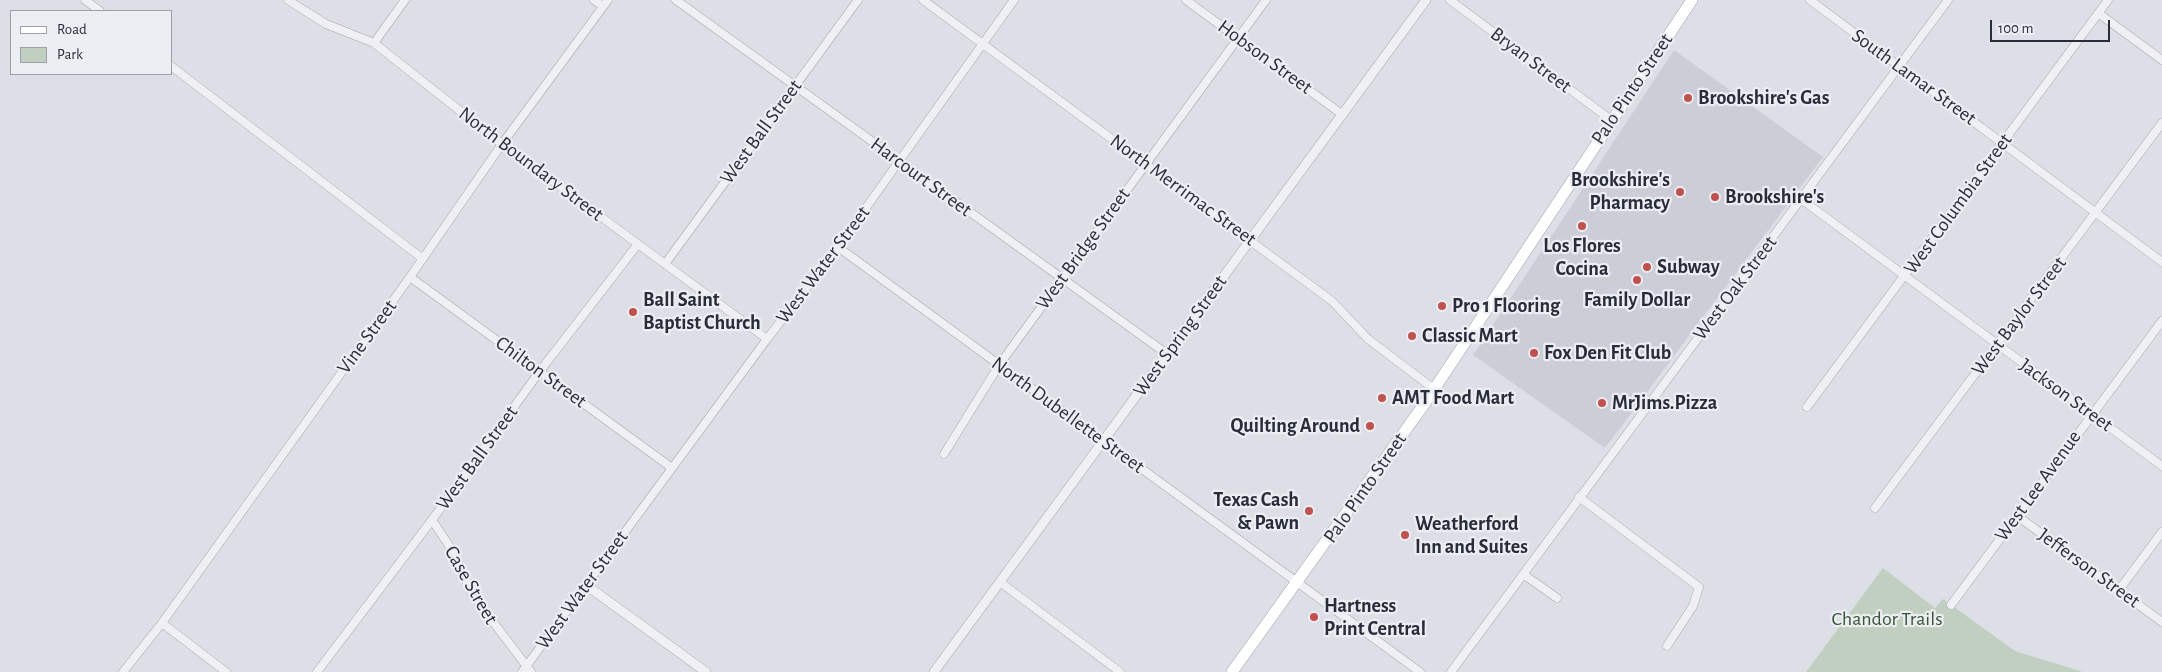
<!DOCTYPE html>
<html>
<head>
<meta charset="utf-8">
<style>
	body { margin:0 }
	#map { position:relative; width:2162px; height:672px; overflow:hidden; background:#dddfe6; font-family:"Alegreya Sans",sans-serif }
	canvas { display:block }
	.legend { position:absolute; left:10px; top:10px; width:162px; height:65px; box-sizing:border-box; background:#edeef3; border:1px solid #9ea0a9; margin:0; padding:6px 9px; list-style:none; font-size:15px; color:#282c3b }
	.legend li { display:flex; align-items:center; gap:10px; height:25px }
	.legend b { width:25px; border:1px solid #9ea0a9 }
	.scale { position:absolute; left:1990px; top:20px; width:120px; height:22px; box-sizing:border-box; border:2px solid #282c3b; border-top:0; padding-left:6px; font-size:15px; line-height:18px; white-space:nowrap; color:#282c3b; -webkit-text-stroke:4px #edeef3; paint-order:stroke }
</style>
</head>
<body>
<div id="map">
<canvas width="2162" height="672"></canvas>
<ul class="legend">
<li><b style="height:6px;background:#fff"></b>Road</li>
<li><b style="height:14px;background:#c0cfbf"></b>Park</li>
</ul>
<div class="scale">100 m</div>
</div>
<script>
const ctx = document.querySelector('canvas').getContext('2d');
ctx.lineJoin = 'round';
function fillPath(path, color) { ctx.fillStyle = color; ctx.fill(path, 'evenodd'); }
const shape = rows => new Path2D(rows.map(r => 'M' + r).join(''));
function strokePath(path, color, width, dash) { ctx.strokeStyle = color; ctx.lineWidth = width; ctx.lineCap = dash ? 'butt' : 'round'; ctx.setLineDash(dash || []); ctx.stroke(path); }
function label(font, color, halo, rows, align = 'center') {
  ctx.font = font + ' "Alegreya Sans",sans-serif'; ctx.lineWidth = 4.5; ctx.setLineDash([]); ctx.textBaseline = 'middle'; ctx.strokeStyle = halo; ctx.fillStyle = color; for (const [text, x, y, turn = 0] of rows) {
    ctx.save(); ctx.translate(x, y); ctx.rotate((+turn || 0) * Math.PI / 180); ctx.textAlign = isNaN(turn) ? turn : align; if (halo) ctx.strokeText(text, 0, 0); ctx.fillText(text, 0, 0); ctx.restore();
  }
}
const built = shape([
	[1674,50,1823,157,1605,448,1473,355]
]);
const green = shape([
	[1883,568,1935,608,1943,599,2015,651,2083,672,1806,672]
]);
const minor = shape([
	[85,0,100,11],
	[288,0,326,24,374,43,502,144,767,339],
	[594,0,603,6],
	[676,0,1167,354],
	[923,0,1332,301,1368,339,1434,389],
	[1186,0,1343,115],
	[1450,0,1611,120],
	[1810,0,2162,262],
	[2098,13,2162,60],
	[374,43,405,0],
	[171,66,423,259],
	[1801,199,2162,466],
	[838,247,1420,672],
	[665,264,858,0],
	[410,277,672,468],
	[1807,407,2108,0],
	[944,454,999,365,1266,0],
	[1579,497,1699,587,1693,606,1667,646],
	[1875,508,2162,123],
	[2016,515,2162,622],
	[432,520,454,553,472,594,531,672],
	[1523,574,1557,598],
	[1000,582,1120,672],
	[2119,590,2162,532],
	[1951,605,2162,321],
	[162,623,226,672],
	[123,672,162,623,410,277,502,144,608,0],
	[317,672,432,520,540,371,638,244],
	[522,672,767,339,838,247,1014,0],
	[1451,672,1948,0]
]);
const tertiary = shape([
	[586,585,706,672],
	[934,672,1426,0]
]);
const primary = shape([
	[1232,672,1425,403,1692,0]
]);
const markers = [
	[1688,98,5,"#bf524e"],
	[1680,192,5,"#bf524e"],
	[1715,197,5,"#bf524e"],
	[1582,226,5,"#bf524e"],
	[1647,267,5,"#bf524e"],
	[1637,280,5,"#bf524e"],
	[1442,306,5,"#bf524e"],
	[633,312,5,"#bf524e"],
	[1412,336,5,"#bf524e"],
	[1534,353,5,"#bf524e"],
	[1382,398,5,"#bf524e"],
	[1602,403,5,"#bf524e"],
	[1370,426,5,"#bf524e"],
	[1309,511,5,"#bf524e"],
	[1405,535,5,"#bf524e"],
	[1314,617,5,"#bf524e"]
];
const streetNames = [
	["Hobson Street",1265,57,36],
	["Bryan Street",1531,60,37],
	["South Lamar Street",1914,77,36],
	["Palo Pinto Street",1632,89,-56],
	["West Ball Street",761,132,-54],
	["North Boundary Street",531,164,37],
	["Harcourt Street",921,177,36],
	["North Merrimac Street",1183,190,36],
	["West Columbia Street",1958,204,-54],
	["West Bridge Street",1083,249,-54],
	["West Water Street",823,265,-53],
	["West Oak Street",1735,288,-53],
	["West Baylor Street",2019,316,-53],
	["West Spring Street",1180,336,-54],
	["Vine Street",367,337,-54],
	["Chilton Street",541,372,36],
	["Jackson Street",2066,395,36],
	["North Dubellette Street",1068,415,36],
	["West Ball Street",477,458,-54],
	["West Lee Avenue",2038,486,-54],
	["Palo Pinto Street",1365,488,-55],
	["Jefferson Street",2089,568,36],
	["Case Street",471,585,60],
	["West Water Street",582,590,-54]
];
const poiNames = [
	["Brookshire's Gas",1698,98],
	["Brookshire's",1670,180,"right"],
	["Pharmacy",1670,203,"right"],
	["Brookshire's",1725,197],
	["Los Flores",1582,246,"center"],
	["Cocina",1582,269,"center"],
	["Subway",1657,267],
	["Ball Saint",643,300],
	["Baptist Church",643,323],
	["Family Dollar",1637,300,"center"],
	["Pro 1 Flooring",1452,306],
	["Classic Mart",1422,336],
	["Fox Den Fit Club",1544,353],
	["AMT Food Mart",1392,398],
	["MrJims.Pizza",1612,403],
	["Quilting Around",1360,426,"right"],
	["Texas Cash",1299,500,"right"],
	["& Pawn",1299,523,"right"],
	["Weatherford",1415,524],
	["Inn and Suites",1415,547],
	["Hartness",1324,606],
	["Print Central",1324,629]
];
const parkNames = [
	["Chandor Trails",1887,619]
];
fillPath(built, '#ccced7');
fillPath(green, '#c0cfbf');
strokePath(minor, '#a3a6af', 9);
strokePath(tertiary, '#a3a6af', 10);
strokePath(primary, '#9ea2b0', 12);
strokePath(minor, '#f0f0f4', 8);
strokePath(tertiary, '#f0f0f4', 9);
strokePath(primary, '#fff', 11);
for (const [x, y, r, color] of markers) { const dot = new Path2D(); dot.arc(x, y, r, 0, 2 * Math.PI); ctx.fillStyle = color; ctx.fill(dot); strokePath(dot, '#edeef3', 2); }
label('20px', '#282c3b', '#edeef3', streetNames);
label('bold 20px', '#282c3b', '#edeef3', poiNames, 'left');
label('20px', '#375537', '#edeef3', parkNames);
</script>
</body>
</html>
